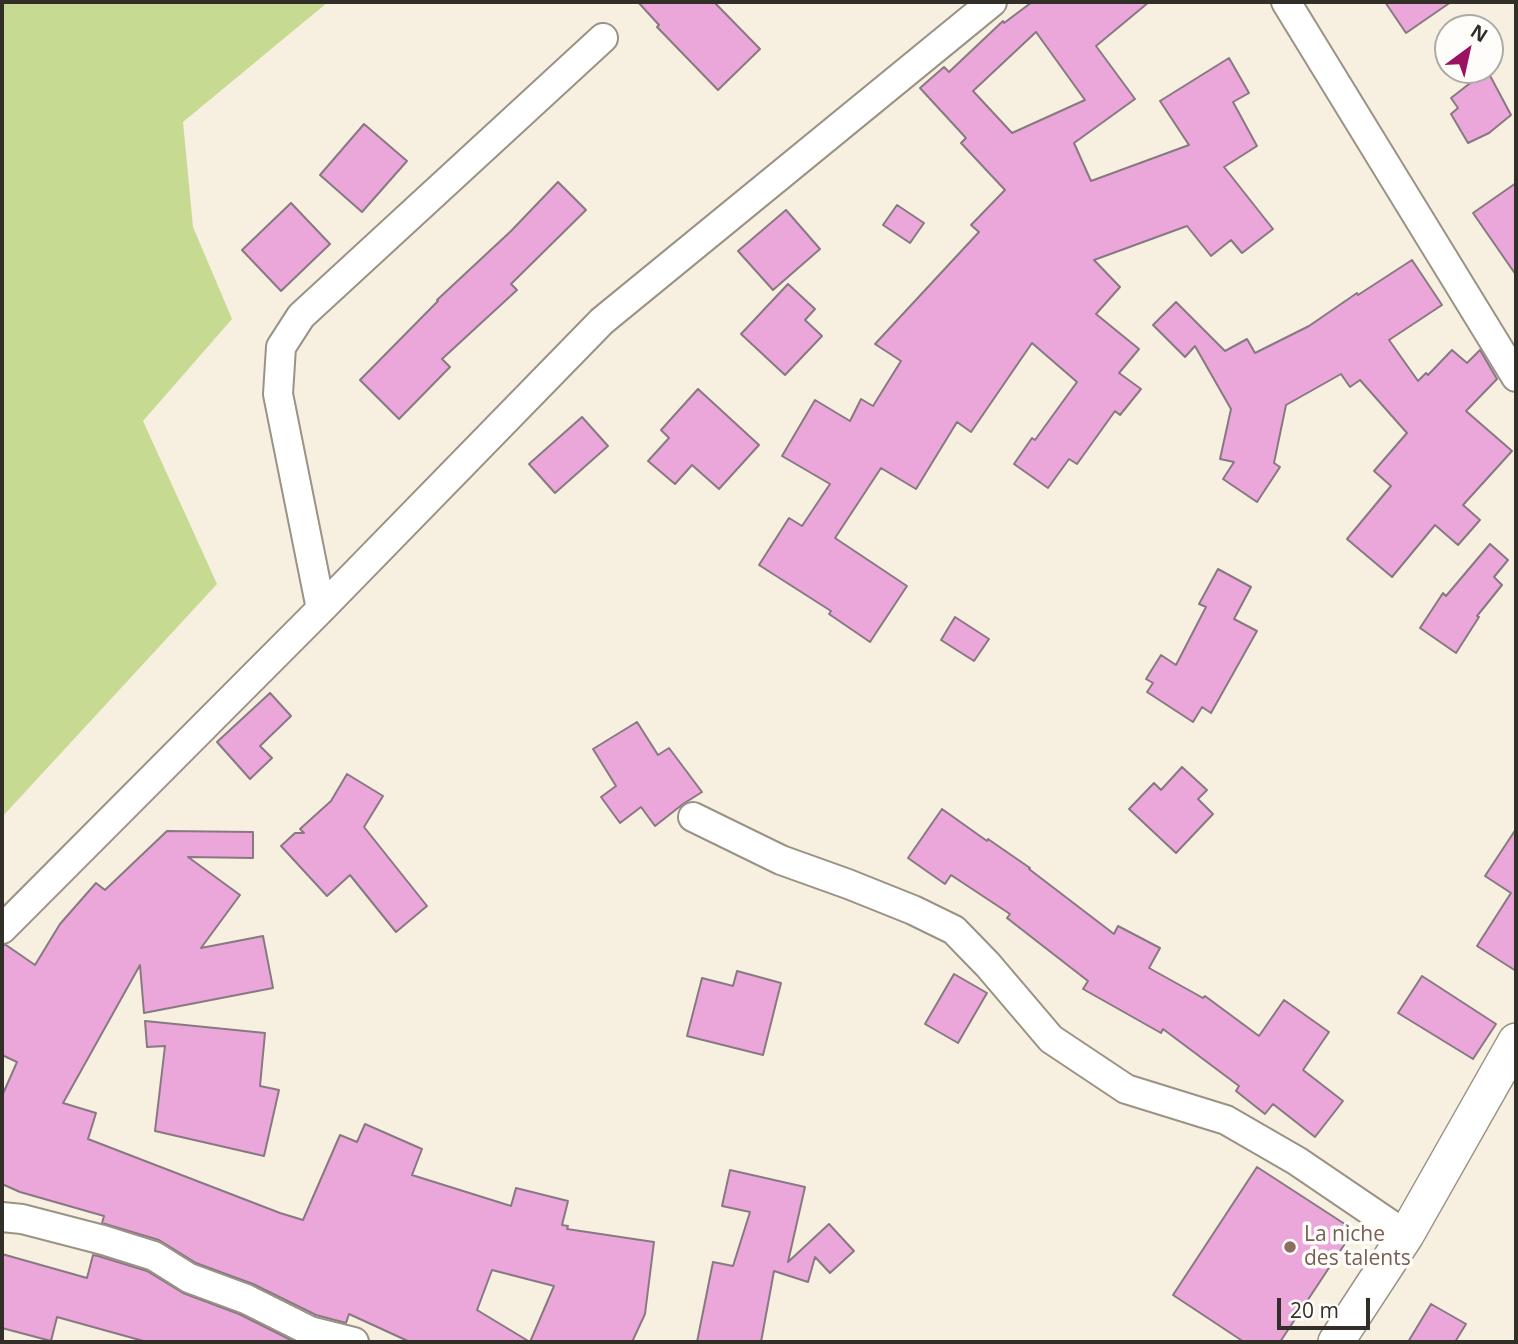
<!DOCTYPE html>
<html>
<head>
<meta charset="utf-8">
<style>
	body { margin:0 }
	#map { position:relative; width:1518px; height:1344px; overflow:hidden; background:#f7efe0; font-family:"Open Sans",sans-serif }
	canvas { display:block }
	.frame { position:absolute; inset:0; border:4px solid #322f29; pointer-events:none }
	.north { position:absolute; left:1434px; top:14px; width:70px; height:70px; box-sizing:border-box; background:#fffdfa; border:2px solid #adaba6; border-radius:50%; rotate:33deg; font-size:19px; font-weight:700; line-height:28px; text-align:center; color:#322f29 }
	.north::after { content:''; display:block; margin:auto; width:24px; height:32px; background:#9b1262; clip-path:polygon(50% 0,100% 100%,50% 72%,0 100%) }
	.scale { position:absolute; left:1277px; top:1298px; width:93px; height:32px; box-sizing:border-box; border:4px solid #322f29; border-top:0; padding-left:9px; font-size:21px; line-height:24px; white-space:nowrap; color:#322f29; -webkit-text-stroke:5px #fffdfa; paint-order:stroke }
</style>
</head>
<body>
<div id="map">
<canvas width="1518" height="1344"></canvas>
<div class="frame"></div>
<div class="north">N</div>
<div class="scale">20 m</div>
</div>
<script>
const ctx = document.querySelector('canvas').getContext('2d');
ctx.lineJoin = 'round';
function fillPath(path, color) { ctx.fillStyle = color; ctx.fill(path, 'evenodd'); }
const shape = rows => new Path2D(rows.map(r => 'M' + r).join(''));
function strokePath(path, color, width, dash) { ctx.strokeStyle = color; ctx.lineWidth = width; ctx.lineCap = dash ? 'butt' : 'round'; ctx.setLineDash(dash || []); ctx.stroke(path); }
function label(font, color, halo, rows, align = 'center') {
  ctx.font = font + ' "Open Sans",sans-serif'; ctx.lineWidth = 7; ctx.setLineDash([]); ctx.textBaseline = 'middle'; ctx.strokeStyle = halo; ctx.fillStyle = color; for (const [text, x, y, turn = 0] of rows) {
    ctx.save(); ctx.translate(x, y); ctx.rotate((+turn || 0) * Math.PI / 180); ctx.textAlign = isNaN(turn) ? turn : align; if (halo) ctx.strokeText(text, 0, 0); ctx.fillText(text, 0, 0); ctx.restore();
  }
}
const green = shape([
	[2,2,328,2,183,122,193,227,232,319,143,421,217,584,2,817]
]);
const building = shape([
	[638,2,714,2,760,49,718,90,657,27,659,25,638,2],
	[1032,2,1149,2,1096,46,1135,99,1074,143,1091,181,1189,145,1160,101,1229,58,1249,93,1233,102,1257,146,1224,167,1273,229,1242,253,1231,240,1211,256,1187,226,1094,260,1120,287,1096,314,1139,349,1119,373,1141,389,1120,415,1115,411,1077,464,1069,459,1048,488,1014,464,1032,438,1035,440,1077,382,1032,343,971,432,957,422,916,489,881,468,835,538,907,586,870,642,829,614,831,611,759,565,789,518,802,526,830,484,782,456,815,400,850,421,861,399,873,406,901,361,875,344,979,232,971,225,1005,190,961,143,966,138,920,88,944,67,949,72,1003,21,1004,23,1032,2],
	[1036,32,1085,100,1012,133,973,91,1036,32],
	[1385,2,1451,2,1406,33,1385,2],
	[1487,70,1511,115,1489,133,1468,143,1451,114,1458,108,1451,98,1487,70],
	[364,124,407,161,362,212,320,175,364,124],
	[558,182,586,210,511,284,517,290,442,359,450,367,399,419,360,380,438,301,437,300,511,231,558,182],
	[1516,183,1516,275,1473,213,1516,183],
	[291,203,330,244,281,291,242,250,291,203],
	[897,205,924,223,910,243,883,225,897,205],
	[786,210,820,249,773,290,738,251,786,210],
	[1412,260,1442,305,1389,340,1418,381,1426,373,1428,375,1452,350,1467,363,1480,350,1497,379,1466,411,1512,451,1463,505,1480,520,1458,545,1435,525,1392,577,1347,539,1391,486,1374,471,1407,433,1360,380,1350,387,1341,374,1286,405,1274,463,1280,467,1257,502,1223,479,1234,462,1220,459,1231,409,1195,346,1185,357,1153,325,1176,302,1225,351,1247,339,1255,353,1309,326,1357,293,1358,295,1412,260],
	[788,284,815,309,805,320,822,336,785,375,741,334,788,284],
	[698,389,759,445,719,489,692,465,675,484,648,461,669,438,661,430,698,389],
	[582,417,608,446,555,493,529,464,582,417],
	[1490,544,1508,560,1494,577,1502,585,1477,616,1479,617,1456,653,1420,628,1443,593,1446,596,1490,544],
	[1218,569,1251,587,1234,619,1257,631,1211,713,1202,707,1193,722,1147,692,1153,683,1146,679,1161,655,1176,665,1206,607,1199,604,1218,569],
	[955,617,989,639,974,661,941,640,955,617],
	[270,693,291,716,260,746,272,758,250,779,217,742,270,693],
	[637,722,658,755,669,748,702,792,683,804,655,826,641,807,620,823,601,797,616,786,593,749,637,722],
	[1182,767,1207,790,1198,799,1213,814,1176,853,1129,809,1154,783,1161,790,1182,767],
	[347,774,383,796,364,827,427,906,396,932,350,875,327,896,281,846,295,833,304,833,300,829,331,801,347,774],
	[942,809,987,841,988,839,1030,868,1029,869,1114,934,1118,926,1160,948,1149,968,1203,998,1205,996,1259,1036,1284,1000,1329,1032,1303,1070,1343,1101,1315,1137,1273,1104,1265,1114,1236,1091,1239,1086,1163,1029,1161,1033,1083,989,1088,981,1007,918,1010,914,951,875,945,884,908,858,942,809],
	[1516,829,1516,971,1477,946,1511,893,1485,876,1516,829],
	[167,831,253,832,253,858,188,857,240,895,201,948,263,936,273,988,144,1013,140,965,63,1103,96,1113,88,1139,280,1213,303,1220,340,1135,357,1142,365,1124,422,1149,412,1175,511,1206,516,1188,568,1201,562,1225,568,1226,567,1229,654,1242,645,1314,632,1342,410,1342,349,1314,346,1323,316,1315,253,1284,196,1263,159,1240,102,1223,104,1216,20,1192,2,1184,2,1096,17,1062,2,1055,2,945,6,945,35,965,60,924,96,883,105,890,167,831],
	[492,1270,554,1286,530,1342,477,1310,492,1270],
	[737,971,781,983,763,1055,687,1036,702,978,733,986,737,971],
	[954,974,987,993,958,1043,925,1024,954,974],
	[1422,976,1496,1024,1473,1059,1398,1013,1422,976],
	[145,1021,265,1033,260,1086,279,1090,264,1156,155,1131,165,1046,147,1047,145,1021],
	[1257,1167,1354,1230,1280,1342,1244,1342,1173,1295,1257,1167],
	[730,1170,805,1187,788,1262,829,1224,854,1251,830,1273,815,1257,808,1282,774,1271,761,1342,697,1342,713,1262,733,1266,750,1212,722,1206,730,1170],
	[2,1254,87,1278,93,1255,98,1256,147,1271,183,1293,239,1314,295,1342,147,1342,57,1317,51,1341,2,1328,2,1254],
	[1431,1304,1466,1324,1455,1342,1408,1342,1431,1304]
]);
const minor = shape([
	[1286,2,1516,377],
	[321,609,278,394,281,347,301,316,603,38],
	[693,817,781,860,848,884,913,910,954,930,988,965,1051,1039,1126,1089,1226,1120,1297,1161,1406,1235],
	[2,929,321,609,602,321,992,2],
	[2,1217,22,1219,103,1240,154,1256,189,1278,246,1299,310,1331,354,1342]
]);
const tertiary = shape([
	[1336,1342,1406,1235,1516,1041]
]);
const markers = [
	[1290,1247,7,"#8d6e63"]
];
const educationNames = [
	["La niche",1304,1235],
	["des talents",1304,1259]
];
fillPath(green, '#c7da92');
fillPath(building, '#eca7da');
strokePath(building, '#877982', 2);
strokePath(minor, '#9a9385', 32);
strokePath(tertiary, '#9a9385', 38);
strokePath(minor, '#fff', 28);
strokePath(tertiary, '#fff', 35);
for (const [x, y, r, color] of markers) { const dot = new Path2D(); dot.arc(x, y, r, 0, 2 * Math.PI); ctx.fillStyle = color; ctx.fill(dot); strokePath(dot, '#fffdfa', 2.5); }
label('21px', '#785e54', '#fffdfa', educationNames, 'left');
</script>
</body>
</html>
